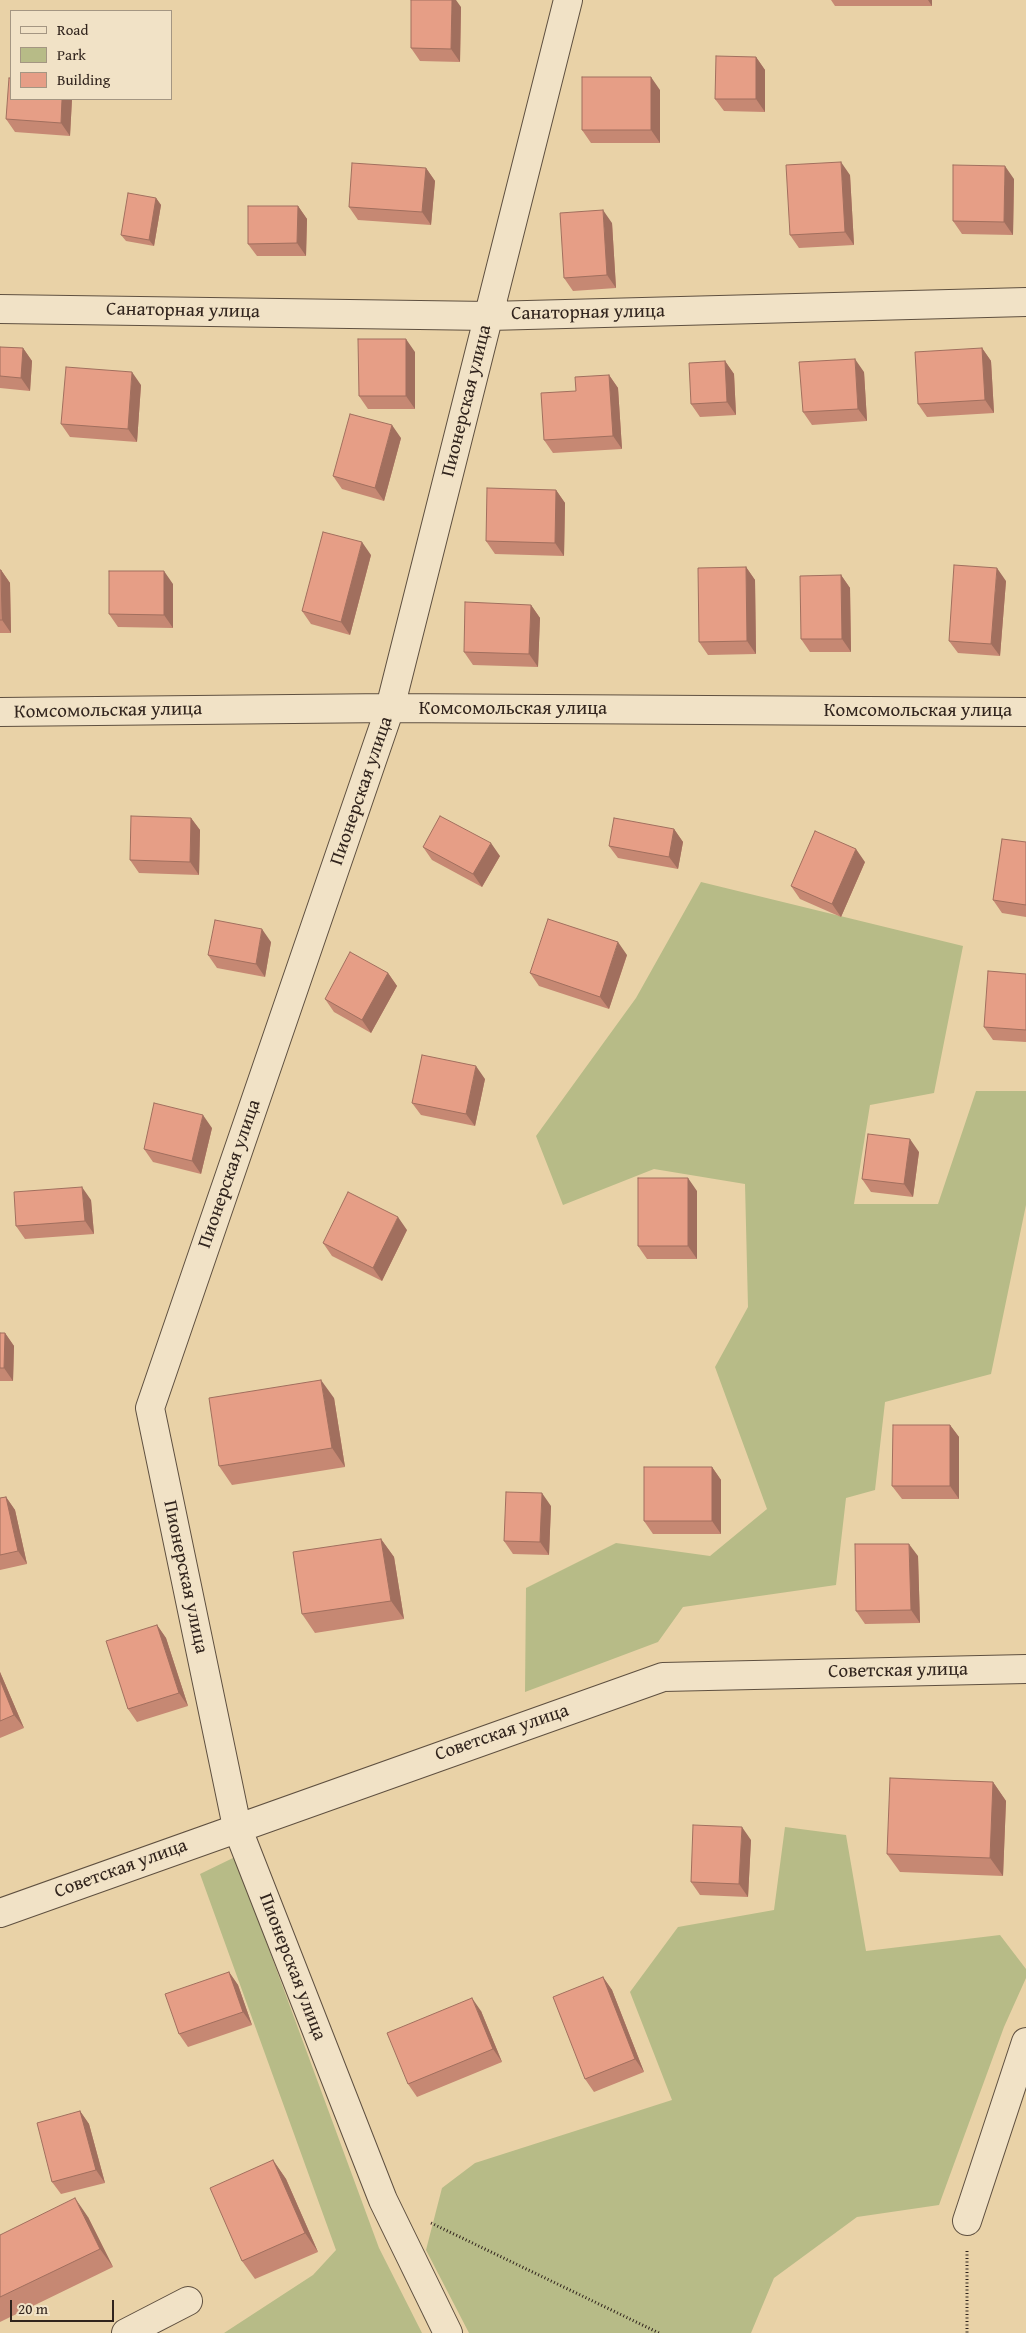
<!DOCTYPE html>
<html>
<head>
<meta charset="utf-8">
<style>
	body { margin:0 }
	#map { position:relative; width:1026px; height:2333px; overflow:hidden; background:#e9d2a7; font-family:"Gentium Book Plus",serif }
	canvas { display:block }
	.legend { position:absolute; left:10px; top:10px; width:162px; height:90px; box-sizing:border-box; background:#f1e2c6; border:1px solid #a49682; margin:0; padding:6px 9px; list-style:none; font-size:15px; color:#31241d }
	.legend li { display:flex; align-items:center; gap:10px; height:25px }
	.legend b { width:25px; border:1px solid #a49682 }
	.scale { position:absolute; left:10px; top:2300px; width:104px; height:22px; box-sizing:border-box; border:2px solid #31241d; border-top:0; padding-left:6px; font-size:15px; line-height:18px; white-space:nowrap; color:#31241d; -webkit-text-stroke:4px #f1e2c6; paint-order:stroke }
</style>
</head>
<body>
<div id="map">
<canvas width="1026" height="2333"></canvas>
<ul class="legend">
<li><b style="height:6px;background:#f1e2c6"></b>Road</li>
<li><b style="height:14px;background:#b7bb87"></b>Park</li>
<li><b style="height:14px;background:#e69e86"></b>Building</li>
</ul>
<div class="scale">20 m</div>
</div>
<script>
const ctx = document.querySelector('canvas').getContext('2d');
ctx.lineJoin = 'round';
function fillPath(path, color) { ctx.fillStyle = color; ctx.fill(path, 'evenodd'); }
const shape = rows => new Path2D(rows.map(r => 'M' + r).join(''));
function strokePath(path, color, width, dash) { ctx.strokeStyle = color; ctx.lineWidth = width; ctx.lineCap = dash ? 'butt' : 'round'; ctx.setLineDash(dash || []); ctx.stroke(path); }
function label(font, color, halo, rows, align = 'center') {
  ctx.font = font + ' "Gentium Book Plus",serif'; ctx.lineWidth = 4; ctx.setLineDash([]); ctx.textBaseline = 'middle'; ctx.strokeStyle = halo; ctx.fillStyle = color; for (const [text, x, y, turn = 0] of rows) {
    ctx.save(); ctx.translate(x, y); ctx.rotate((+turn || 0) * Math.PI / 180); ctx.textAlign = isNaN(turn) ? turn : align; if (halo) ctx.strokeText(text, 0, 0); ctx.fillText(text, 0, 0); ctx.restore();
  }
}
const green = shape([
	[701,882,963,946,934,1093,870,1105,854,1204,938,1204,976,1091,1026,1091,1026,1205,991,1374,885,1402,875,1490,846,1498,836,1585,683,1607,658,1642,525,1692,526,1588,616,1543,710,1556,767,1509,715,1367,748,1307,745,1184,654,1169,563,1205,536,1136,636,998],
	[785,1827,846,1835,866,1951,1000,1935,1026,1969,1026,1978,1004,2027,939,2205,857,2217,774,2278,751,2333,469,2333,426,2250,442,2188,475,2163,672,2100,630,1992,678,1927,774,1910],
	[235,1857,379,2248,422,2333,224,2333,313,2275,336,2250,200,1874]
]);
const path = shape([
	[431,2223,659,2333],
	[967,2251,967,2333]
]);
const minor = shape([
	[0,309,489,316,1026,302],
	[0,712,390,708,1026,712],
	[0,1913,663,1677,1026,1669],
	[967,2221,1026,2042],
	[126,2333,188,2301],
	[448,2333,383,2200,237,1827,150,1408,390,708,568,0]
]);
const wall = shape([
	[831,0,932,0,932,6,835,6],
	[461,7,460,62,420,61,411,48],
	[756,57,765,70,765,112,724,111,715,99],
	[660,90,660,143,591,143,582,130],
	[72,99,70,136,15,132,6,119],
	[426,168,435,181,431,225,358,220,349,207],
	[850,175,854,245,799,248,790,235],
	[1014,179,1013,235,962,234,953,221],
	[156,198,161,205,154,246,126,241,121,235],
	[298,206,307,219,306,256,257,256,248,244],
	[612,223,616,288,573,291,564,278],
	[0,347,23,348,32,361,30,391,0,388],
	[982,348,991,361,994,413,927,417,918,404],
	[415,352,415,409,368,409,359,396],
	[725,361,734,374,736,415,700,417,691,404],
	[864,372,867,421,812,425,803,412],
	[609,375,618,388,622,449,553,453,544,440,576,391],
	[141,385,137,442,70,437,61,424],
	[401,438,384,501,342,489,333,476],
	[556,490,565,503,564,556,495,554,486,541],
	[371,555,350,635,311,624,302,611],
	[746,567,755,580,756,654,708,655,699,642],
	[0,570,1,570,10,583,11,633,0,633],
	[841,575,850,588,851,652,810,652,801,639],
	[1006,581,1000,656,958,653,949,641],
	[173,584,173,628,118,627,109,614],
	[531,605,540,618,538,667,473,665,464,652],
	[191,818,200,830,199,875,139,873,130,860],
	[674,829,683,842,678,869,618,858,609,846],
	[1026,842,1026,917,1002,913,993,900],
	[423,847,500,856,482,887,432,860],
	[865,862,841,917,800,899,791,886],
	[271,942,265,977,217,968,208,955],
	[627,955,609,1009,539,986,530,973],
	[388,973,397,986,371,1033,334,1012,325,999],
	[1026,974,1026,1042,993,1040,984,1027],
	[485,1079,475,1126,421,1115,412,1103],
	[212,1128,201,1174,153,1162,144,1149],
	[919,1152,913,1197,871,1192,862,1179],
	[697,1191,697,1259,647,1259,638,1246],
	[91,1200,94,1234,25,1239,16,1226],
	[407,1230,382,1281,332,1256,323,1243],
	[0,1333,5,1333,14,1346,13,1381,0,1381],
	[334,1398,345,1467,232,1485,219,1466],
	[950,1425,959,1437,959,1499,902,1499,892,1486],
	[712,1467,721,1480,721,1534,653,1534,644,1521],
	[6,1497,15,1510,27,1564,0,1570,0,1498],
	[551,1506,549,1555,513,1554,504,1541],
	[381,1539,394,1557,404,1619,315,1633,302,1614],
	[918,1556,920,1623,865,1624,856,1611],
	[157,1625,166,1638,188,1706,137,1722,128,1709],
	[0,1672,24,1728,0,1738],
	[993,1782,1006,1801,1003,1876,900,1872,887,1854],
	[751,1840,748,1897,700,1895,691,1882],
	[229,1972,238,1985,252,2025,188,2047,179,2034],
	[603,1977,612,1990,644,2072,594,2092,585,2079],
	[481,2011,502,2062,417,2097,408,2084],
	[80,2111,89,2124,105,2183,61,2194,52,2182],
	[273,2160,286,2179,318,2252,255,2279,242,2261],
	[88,2217,113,2267,0,2322,0,2235]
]);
const shadedWall = shape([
	[452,0,456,0,461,7,460,62,451,49],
	[928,0,932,0,932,6],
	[756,57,765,70,765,112,756,99],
	[651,77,660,90,660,143,651,130],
	[62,99,72,99,70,136,61,123],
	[841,162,850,175,854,245,845,232],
	[1005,166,1014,179,1013,235,1004,222],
	[426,168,435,181,431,225,422,212],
	[156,198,161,205,154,246,149,240],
	[298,206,307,219,306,256,297,243],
	[603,210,612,223,616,288,607,275],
	[406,339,415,352,415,409,406,396],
	[23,348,32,361,30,391,21,378],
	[982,348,991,361,994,413,985,400],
	[855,359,864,372,867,421,858,409],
	[725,361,734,374,736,415,727,402],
	[132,372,141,385,137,442,128,429],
	[609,375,618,388,622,449,613,436],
	[392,425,401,438,384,501,375,488],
	[556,490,565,503,564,556,555,543],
	[362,542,371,555,350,635,341,622],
	[746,567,755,580,756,654,747,641],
	[997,568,1006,581,1000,656,991,644],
	[1,570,10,583,11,633,2,620],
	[164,571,173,584,173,628,164,615],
	[841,575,850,588,851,652,842,639],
	[531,605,540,618,538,667,529,654],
	[191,818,200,830,199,875,190,862],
	[674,829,683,842,678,869,669,857],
	[491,843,500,856,482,887,473,874],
	[856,849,865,862,841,917,832,904],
	[262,929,271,942,265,977,256,964],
	[618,942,627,955,609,1009,600,997],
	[388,973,397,986,371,1033,362,1020],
	[476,1066,485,1079,475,1126,466,1114],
	[203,1115,212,1128,201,1174,192,1161],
	[910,1139,919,1152,913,1197,904,1184],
	[688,1178,697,1191,697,1259,688,1246],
	[82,1187,91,1200,94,1234,85,1221],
	[398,1217,407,1230,382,1281,373,1268],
	[5,1333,14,1346,13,1381,4,1368],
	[321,1380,334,1398,345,1467,332,1448],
	[950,1425,959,1437,959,1499,950,1486],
	[712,1467,721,1480,721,1534,712,1521],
	[542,1493,551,1506,549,1555,540,1542],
	[6,1497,15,1510,27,1564,18,1551],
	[381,1539,394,1557,404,1619,391,1601],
	[909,1544,918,1556,920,1623,911,1610],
	[157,1625,166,1638,188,1706,179,1693],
	[0,1672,24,1728,14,1715,0,1680],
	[993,1782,1006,1801,1003,1876,990,1858],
	[742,1827,751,1840,748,1897,739,1884],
	[229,1972,238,1985,252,2025,243,2012],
	[603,1977,612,1990,644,2072,635,2059],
	[472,1998,481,2011,502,2062,493,2049],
	[80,2111,89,2124,105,2183,96,2170],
	[273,2160,286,2179,318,2252,305,2233],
	[75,2198,88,2217,113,2267,100,2249]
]);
const building = shape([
	[411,0,452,0,451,49,411,48,411,0],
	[716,56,756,57,756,99,715,99,716,56],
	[582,77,651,77,651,130,582,130,582,77],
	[9,78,11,78,11,99,62,99,61,123,6,119,9,78],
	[841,162,845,232,790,235,786,165,841,162],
	[352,163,426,168,422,212,349,207,352,163],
	[953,165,1005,166,1004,222,953,221,953,165],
	[128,193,156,198,149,240,121,235,128,193],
	[248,206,298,206,297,243,248,244,248,206],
	[603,210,607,275,564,278,560,213,603,210],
	[358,339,406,339,406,396,359,396,358,339],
	[0,347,23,348,21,378,0,376,0,347],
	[982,348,985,400,918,404,915,352,982,348],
	[855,359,858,409,803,412,799,362,855,359],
	[725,361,727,402,691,404,689,363,725,361],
	[66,367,132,372,128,429,61,424,66,367],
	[609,375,613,436,544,440,541,393,576,391,575,377,609,375],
	[350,414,392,425,375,488,333,476,350,414],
	[487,488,556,490,555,543,486,541,487,488],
	[323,532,362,542,341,622,302,611,323,532],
	[954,565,997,568,991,644,949,641,954,565],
	[746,567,747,641,699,642,698,568,746,567],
	[0,570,1,570,2,620,0,620,0,570],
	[109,571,164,571,164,615,109,614,109,571],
	[841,575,842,639,801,639,800,576,841,575],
	[465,602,531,605,529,654,464,652,465,602],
	[131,816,191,818,190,862,130,860,131,816],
	[440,816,491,843,473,874,423,847,440,816],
	[614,818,674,829,669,857,609,846,614,818],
	[815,831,856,849,832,904,791,886,815,831],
	[1002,839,1026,842,1026,905,993,900,1002,839],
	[548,919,618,942,600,997,530,973,548,919],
	[215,920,262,929,256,964,208,955,215,920],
	[350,952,388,973,362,1020,325,999,350,952],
	[988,971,1026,974,1026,1030,984,1027,988,971],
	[422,1055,476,1066,466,1114,412,1103,422,1055],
	[154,1103,203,1115,192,1161,144,1149,154,1103],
	[868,1134,910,1139,904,1184,862,1179,868,1134],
	[638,1178,688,1178,688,1246,638,1246,638,1178],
	[82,1187,85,1221,16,1226,14,1192,82,1187],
	[348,1192,398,1217,373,1268,323,1243,348,1192],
	[0,1333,5,1333,4,1368,0,1368,0,1333],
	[321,1380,332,1448,219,1466,209,1398,321,1380],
	[893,1425,950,1425,950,1486,892,1486,893,1425],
	[644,1467,712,1467,712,1521,644,1521,644,1467],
	[506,1492,542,1493,540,1542,504,1541,506,1492],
	[6,1497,18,1551,0,1555,0,1498,6,1497],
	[381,1539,391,1601,302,1614,293,1552,381,1539],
	[855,1544,909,1544,911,1610,856,1611,855,1544],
	[157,1625,179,1693,128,1709,106,1641,157,1625],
	[0,1680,14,1715,0,1721,0,1680],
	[890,1778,993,1782,990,1858,887,1854,890,1778],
	[693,1825,742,1827,739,1884,691,1882,693,1825],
	[229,1972,243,2012,179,2034,165,1994,229,1972],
	[603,1977,635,2059,585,2079,553,1997,603,1977],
	[472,1998,493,2049,408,2084,387,2033,472,1998],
	[80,2111,96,2170,52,2182,37,2123,80,2111],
	[273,2160,305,2233,242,2261,210,2188,273,2160],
	[75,2198,100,2249,0,2297,0,2235,75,2198]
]);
const streetNames = [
	["Санаторная улица",183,311,1],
	["Санаторная улица",588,313,-1],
	["Пионерская улица",467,401,-76],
	["Комсомольская улица",513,709],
	["Комсомольская улица",108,711,-1],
	["Комсомольская улица",918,711],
	["Пионерская улица",362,791,-71],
	["Пионерская улица",230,1174,-71],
	["Пионерская улица",185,1577,78],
	["Советская улица",898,1671,-1],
	["Советская улица",502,1733,-19],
	["Советская улица",121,1869,-20],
	["Пионерская улица",292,1967,69]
];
fillPath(green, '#b7bb87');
strokePath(minor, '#5f5040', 30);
strokePath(path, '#31241d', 3, [1, 2.5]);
strokePath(minor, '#f1e2c6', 28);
fillPath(wall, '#c68873');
fillPath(shadedWall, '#a16f5e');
fillPath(building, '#e69e86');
strokePath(building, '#a16f5e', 1);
label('19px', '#31241d', '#f1e2c6', streetNames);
</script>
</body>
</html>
